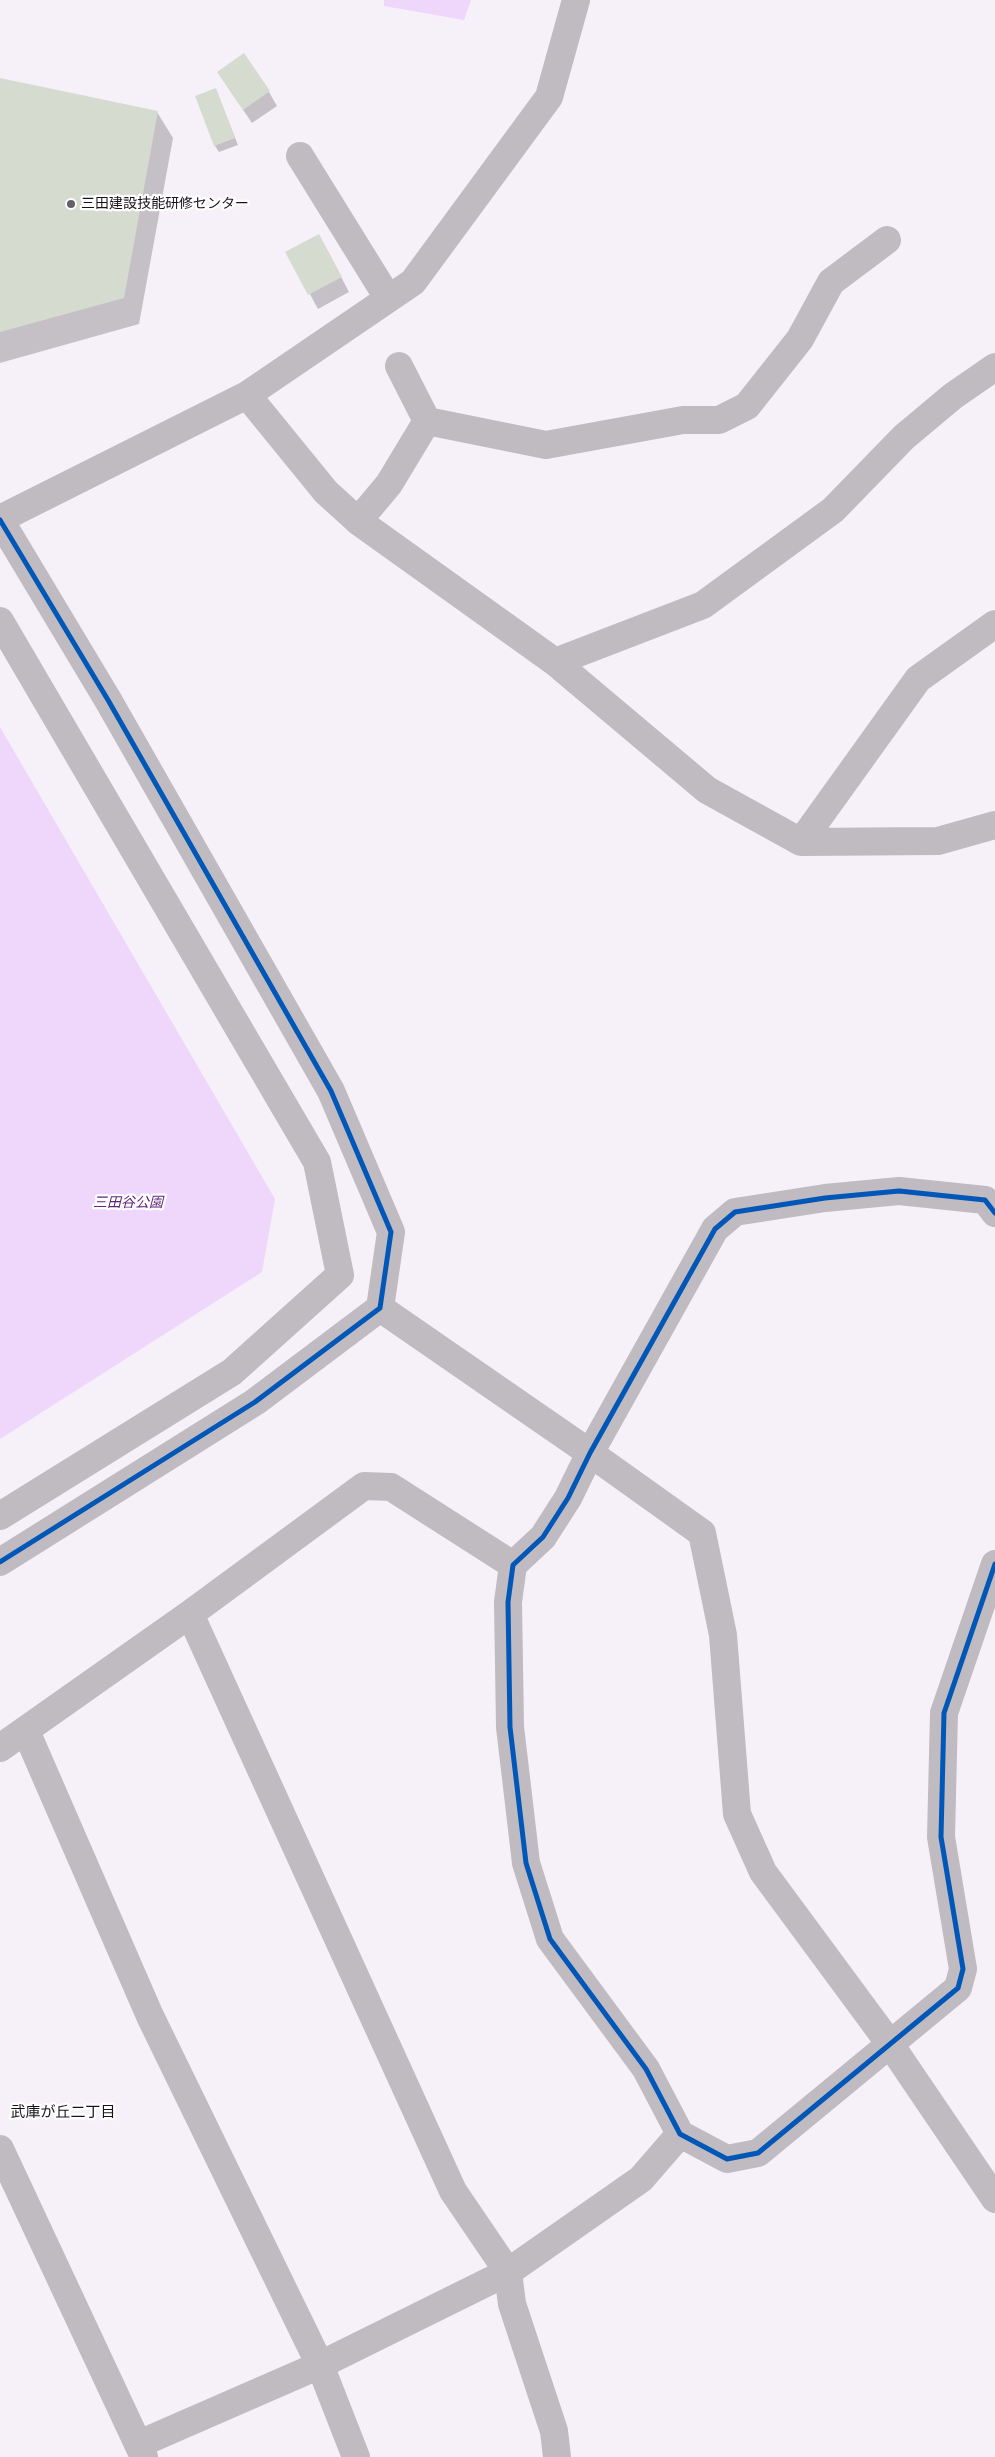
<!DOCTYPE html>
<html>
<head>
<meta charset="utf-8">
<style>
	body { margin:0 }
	canvas { display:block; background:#f6f0f8 }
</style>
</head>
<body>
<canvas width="995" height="2457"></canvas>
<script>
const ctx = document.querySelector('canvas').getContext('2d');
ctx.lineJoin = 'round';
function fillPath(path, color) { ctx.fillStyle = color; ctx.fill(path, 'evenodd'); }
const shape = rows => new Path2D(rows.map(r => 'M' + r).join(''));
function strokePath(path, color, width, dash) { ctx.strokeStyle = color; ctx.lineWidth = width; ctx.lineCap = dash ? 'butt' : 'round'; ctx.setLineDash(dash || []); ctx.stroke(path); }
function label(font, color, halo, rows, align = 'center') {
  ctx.font = font + ' "Times New Roman","Noto Sans JP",serif'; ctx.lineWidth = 4.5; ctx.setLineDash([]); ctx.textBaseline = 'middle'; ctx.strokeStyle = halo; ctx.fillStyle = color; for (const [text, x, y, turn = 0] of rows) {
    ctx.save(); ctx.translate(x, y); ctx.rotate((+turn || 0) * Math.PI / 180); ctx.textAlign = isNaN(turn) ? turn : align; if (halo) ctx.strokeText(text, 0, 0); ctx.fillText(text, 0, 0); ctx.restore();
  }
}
const green = shape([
	[384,0,471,0,464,20,384,6],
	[0,727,275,1199,262,1272,0,1439]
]);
const shadow = shape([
	[0,79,157,112,173,138,139,324,0,363],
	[227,86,269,92,277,106,252,123],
	[216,90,238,145,219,152,215,146],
	[327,250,349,292,318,309,287,252]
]);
const building = shape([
	[244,53,270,91,243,110,217,72],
	[0,78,158,111,124,298,0,332],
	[216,88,235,138,214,146,195,96],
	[319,234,342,277,308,295,285,252]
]);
const minor = shape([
	[300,156,388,298],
	[247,395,326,492,358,521,555,662,707,790,801,842,938,841,995,825],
	[427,421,546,445,683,420,719,420,747,406,800,339,831,282,887,240],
	[0,519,247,395,413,282,549,97,576,0],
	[0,520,108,700,331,1091,391,1232,380,1308,255,1402,0,1562],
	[358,521,389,484,427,421,399,366],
	[0,621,317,1162,340,1275,232,1372,0,1516],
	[555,662,703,605,833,510,904,437,953,396,995,367],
	[801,842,918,679,995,624],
	[995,1213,985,1200,899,1191,825,1198,735,1212,715,1229,590,1453,568,1498,543,1537,513,1565,508,1602,510,1727,526,1863,550,1939,646,2069,680,2134,727,2159,758,2153,958,1988,963,1969,941,1837,944,1713,995,1564],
	[380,1308,590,1453,702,1533,723,1635,737,1814,763,1872,890,2044,995,2199],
	[190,1614,453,2191,508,2272,512,2304,554,2431,557,2457],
	[26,1731,150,2016,320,2365,356,2457],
	[0,1748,190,1614,364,1486,391,1487,513,1565],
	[0,2149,144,2457],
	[139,2444,320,2365,508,2272,641,2179,680,2134]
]);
const cycleway = shape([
	[0,520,108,700,331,1091,391,1232,380,1308,255,1402,0,1562],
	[995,1213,985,1200,899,1191,825,1198,735,1212,715,1229,590,1453,568,1498,543,1537,513,1565,508,1602,510,1727,526,1863,550,1939,646,2069,680,2134,727,2159,758,2153,958,1988,963,1969,941,1837,944,1713,995,1564]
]);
const markers = [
	[71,204,5,"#666068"]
];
const poiNames = [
	["三田建設技能研修センター",81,204]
];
const parkNames = [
	["三田谷公園",128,1203]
];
const neighbourhoodNames = [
	["武庫が丘二丁目",63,2113]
];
fillPath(green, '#eed7fb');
fillPath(shadow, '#0003');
fillPath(building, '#d5dbcf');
strokePath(minor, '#bfbbc0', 28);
strokePath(cycleway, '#0057b8', 5);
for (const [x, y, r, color] of markers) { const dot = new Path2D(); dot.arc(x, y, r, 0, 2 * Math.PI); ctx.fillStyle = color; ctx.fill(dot); strokePath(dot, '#fff', 2); }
label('14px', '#18131b', '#fff', poiNames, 'left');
label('italic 14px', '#60247a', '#fff', parkNames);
label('15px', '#18131b', '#fff', neighbourhoodNames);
</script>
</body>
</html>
